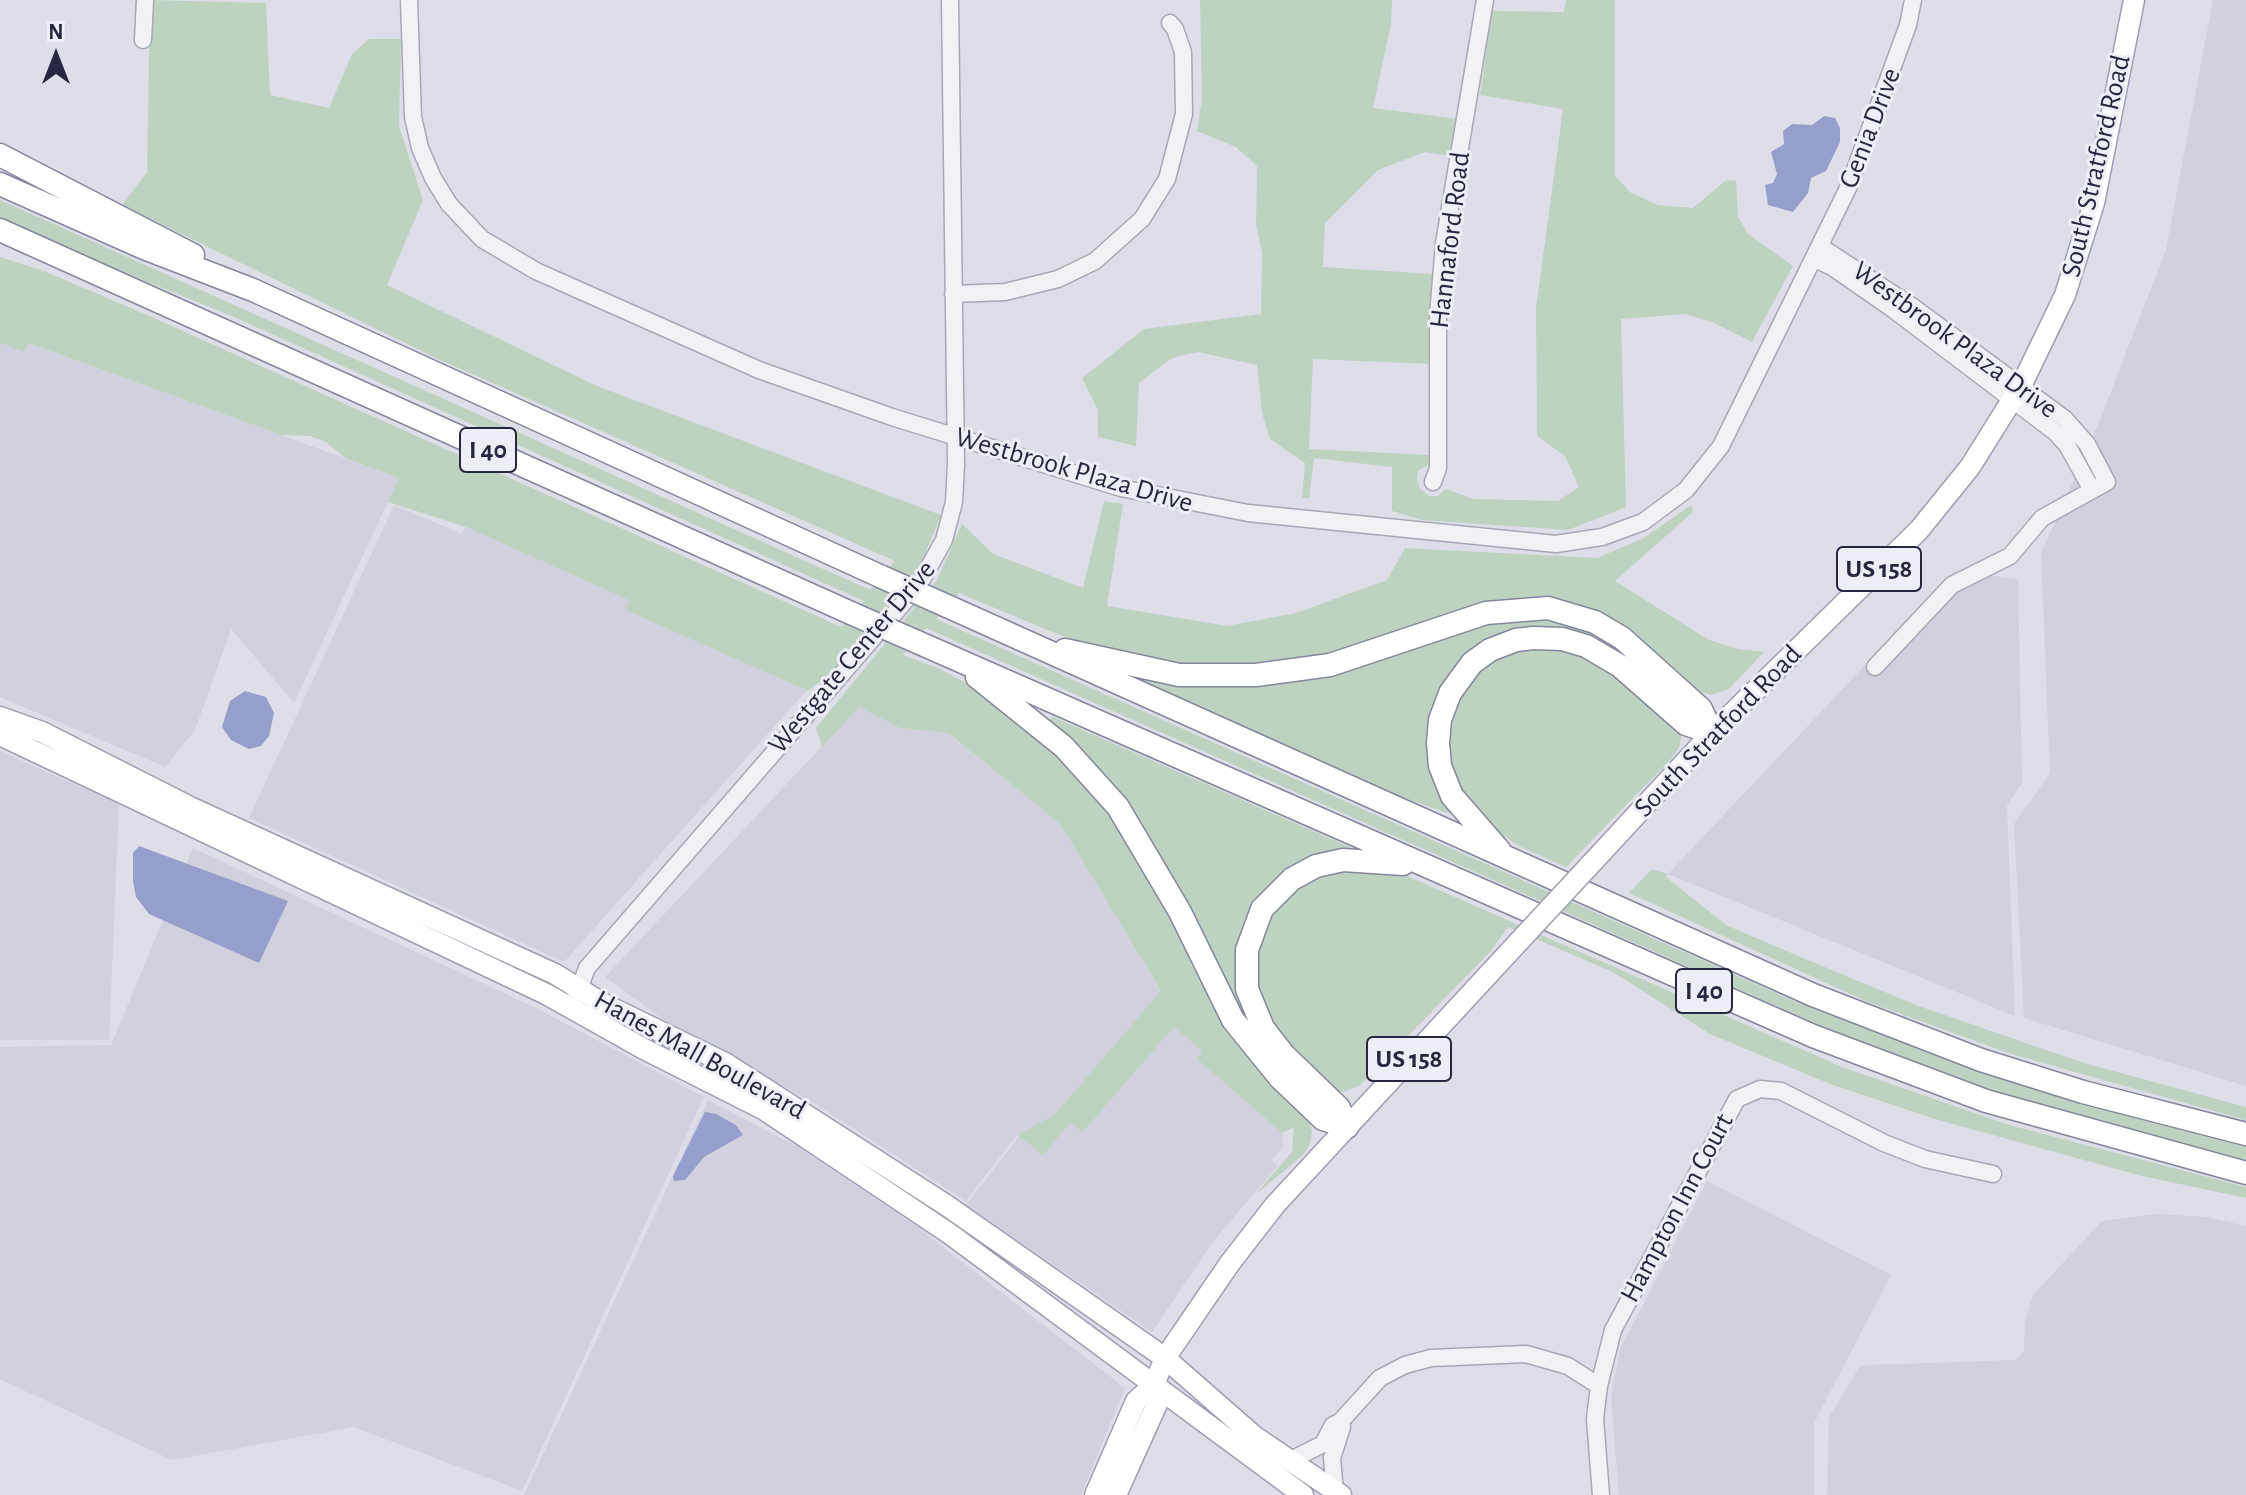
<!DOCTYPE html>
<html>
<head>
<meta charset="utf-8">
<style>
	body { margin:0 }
	#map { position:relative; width:2246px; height:1495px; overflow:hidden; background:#dedee8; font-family:"Alegreya Sans",sans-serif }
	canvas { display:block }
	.north { position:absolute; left:16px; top:16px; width:80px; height:80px; -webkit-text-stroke:6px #edeef6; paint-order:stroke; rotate:0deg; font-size:22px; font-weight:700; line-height:32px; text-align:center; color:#262740 }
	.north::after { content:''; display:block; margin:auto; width:28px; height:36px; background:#262740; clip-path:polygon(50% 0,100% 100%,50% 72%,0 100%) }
</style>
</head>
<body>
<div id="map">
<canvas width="2246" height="1495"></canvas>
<div class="north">N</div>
</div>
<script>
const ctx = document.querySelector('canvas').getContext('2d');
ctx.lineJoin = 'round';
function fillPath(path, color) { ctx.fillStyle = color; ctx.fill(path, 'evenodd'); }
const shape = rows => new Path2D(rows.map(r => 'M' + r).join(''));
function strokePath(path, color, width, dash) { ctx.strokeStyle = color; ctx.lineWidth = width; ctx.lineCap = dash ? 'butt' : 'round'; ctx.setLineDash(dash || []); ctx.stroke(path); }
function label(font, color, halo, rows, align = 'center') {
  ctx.font = font + ' "Alegreya Sans",sans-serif'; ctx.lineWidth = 6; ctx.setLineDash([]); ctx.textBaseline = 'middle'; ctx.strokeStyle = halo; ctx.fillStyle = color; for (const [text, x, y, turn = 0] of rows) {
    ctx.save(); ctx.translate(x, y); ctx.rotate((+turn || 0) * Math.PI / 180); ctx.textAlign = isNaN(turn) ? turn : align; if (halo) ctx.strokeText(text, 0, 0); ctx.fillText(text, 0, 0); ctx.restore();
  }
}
const built = shape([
	[2213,0,2246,0,2246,1086,2024,1018,2014,824,2050,773,2041,553,2094,435,2166,250],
	[0,343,23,351,27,343,399,478,294,703,231,629,195,730,165,767,0,697],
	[394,505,461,534,466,527,630,600,625,610,807,690,564,962,249,818],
	[1954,571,2018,579,2022,783,2007,805,2015,1016,1668,874],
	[859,707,900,728,947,733,1060,824,1161,992,1054,1115,1017,1135,966,1201,817,1105,664,1020,605,977],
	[0,751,119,804,109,1040,0,1040],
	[193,848,540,1010,704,1097,522,1491,354,1427,172,1460,0,1379,0,1047,111,1045],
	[1174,1027,1202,1051,1197,1059,1282,1133,1283,1147,1272,1160,1278,1166,1215,1239,1152,1332,966,1205,1019,1136,1043,1154,1070,1123,1084,1131],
	[708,1100,800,1148,917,1227,1125,1388,1081,1495,524,1495],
	[1707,1181,1891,1275,1814,1423,1814,1495,1619,1495,1611,1398,1620,1349],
	[2156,1214,2207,1217,2246,1226,2246,1495,1827,1495,1829,1417,1859,1368,1868,1365,2016,1360,2024,1350,2025,1322,2033,1295,2102,1221]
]);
const green = shape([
	[150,0,266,3,270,95,329,108,352,54,369,39,401,39,399,126,423,200,387,285,597,386,941,515,919,569,830,675,803,694,806,690,625,610,629,600,466,527,388,502,399,478,345,458,326,442,310,436,281,435,28,343,24,352,0,343,0,257,44,271,145,314,841,627,864,601,234,317,0,222,0,200,870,590,895,561,436,358,122,205,147,172],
	[1200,0,1392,0,1391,24,1373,108,1458,119,1450,156,1425,152,1378,170,1325,223,1323,267,1432,274,1431,364,1313,359,1309,449,1430,455,1429,464,1418,471,1417,479,1420,489,1429,496,1438,496,1446,489,1473,499,1558,501,1579,487,1565,456,1537,436,1536,308,1563,109,1480,95,1492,11,1564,12,1566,0,1615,0,1615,176,1631,193,1658,205,1693,208,1725,181,1736,180,1738,217,1748,234,1793,266,1752,342,1712,322,1684,314,1621,319,1626,507,1568,530,1422,520,1392,511,1392,467,1314,458,1309,498,1302,498,1305,463,1270,439,1262,413,1257,365,1198,352,1172,358,1139,383,1136,446,1098,437,1098,410,1082,378,1144,329,1261,314,1262,253,1256,225,1257,166,1236,147,1197,131,1202,99],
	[1104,501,1123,504,1107,606,1227,626,1296,613,1387,580,1405,548,1597,558,1644,538,1691,505,1693,512,1615,581,1709,640,1738,649,1764,652,1729,689,1711,695,1696,691,1534,599,1491,604,1452,616,1450,612,1358,645,1315,657,1260,665,1191,665,1129,657,1057,634,959,593,936,619,1794,1001,2013,1083,2246,1146,2246,1161,1998,1092,1833,1031,926,628,903,655,938,668,991,696,1097,791,1156,886,1198,978,1228,1031,1261,1072,1308,1119,1312,1132,1310,1144,1303,1155,1255,1195,1292,1152,1294,1127,1282,1133,1197,1059,1202,1051,1174,1027,1083,1132,1070,1123,1043,1155,1017,1135,1054,1115,1161,991,1060,824,948,733,900,728,859,707,822,747,816,728,937,580,962,524,993,554,1083,588],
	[1526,613,1594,632,1593,639,1521,631,1445,692,1450,814,1396,795,1139,680,1142,674,1188,681,1438,637],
	[1541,642,1599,658,1682,733,1679,748,1671,759,1566,867,1521,847,1480,821,1448,772,1448,712,1483,661],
	[1053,717,1352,848,1350,854,1255,908,1249,1015,1246,1021,1161,858,1139,823,1048,720],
	[1332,867,1379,867,1407,876,1842,1067,2009,1125,2246,1187,2246,1198,2142,1176,1938,1120,1830,1084,1710,1034,1613,972,1508,927,1490,952,1359,1086,1343,1092,1333,1090,1282,1043,1254,993,1254,943,1283,893],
	[1652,869,1668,874,1666,877,1726,925,1803,958,1916,1005,2084,1063,2246,1107,2246,1120,2011,1054,1868,1002,1629,893]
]);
const water = shape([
	[1824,116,1835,118,1840,128,1840,142,1826,171,1811,178,1808,193,1793,212,1768,205,1765,185,1773,183,1777,174,1771,152,1784,144,1783,131,1792,124,1812,125],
	[245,691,266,697,274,713,269,736,261,746,249,749,231,740,222,727,230,701],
	[139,846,288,901,259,963,149,914,136,897,133,881,133,853],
	[705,1112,716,1114,736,1125,743,1135,704,1157,685,1180,674,1181,673,1176]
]);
const minor = shape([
	[409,0,413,117,420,148,433,178,449,204,482,239,536,271,759,370,892,417,1121,488,1248,513,1556,544,1602,537,1643,522,1686,490,1721,446,1849,186,1908,25,1913,0],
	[143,40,145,0],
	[1821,247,1913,307,2065,419,2087,444,2107,482,2042,518,2010,556,1952,585,1875,667],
	[1815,259,1832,267,1894,310,2055,432,2067,445,2092,490],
	[953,294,1005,292,1058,279,1095,261,1142,219,1167,179,1184,114,1183,52,1175,29,1170,23],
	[1433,482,1438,468,1438,316,1444,243,1485,0],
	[575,1000,587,968,919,585,944,540,954,502,956,464,950,0],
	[1289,1461,1323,1444,1333,1425,1340,1422,1380,1378,1405,1365,1431,1358,1526,1354,1568,1366,1599,1386],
	[1335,1492,1332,1458,1342,1427],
	[1601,1495,1595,1419,1599,1386,1613,1330,1737,1099,1760,1089,1781,1091,1884,1143,1925,1159,1993,1174]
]);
const major = shape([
	[0,717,42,732,190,807,555,974,604,1004,725,1063,946,1205,1165,1358,1254,1436,1341,1495],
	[0,735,546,994,644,1049,763,1109,950,1234,1303,1495],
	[1602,852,1712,733,1919,530,1970,467,2022,384,2065,295,2094,203,2134,0],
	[1095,1495,1136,1401,1154,1385,1165,1358,1230,1263,1275,1205,1512,949],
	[1116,1495,1157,1404,1154,1385]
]);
const highway = shape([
	[0,155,193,255],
	[0,184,144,248,253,290,882,577],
	[0,230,853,614],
	[947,606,1813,995,1981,1060,2083,1092,2246,1134],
	[915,641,1813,1036,1986,1101,2246,1173],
	[1065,650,1179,675,1256,675,1330,665,1486,613,1548,608,1595,622,1622,638,1701,709,1712,733],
	[977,677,1064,747,1118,807,1180,912,1233,1020,1280,1078,1323,1119,1347,1127],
	[1500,851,1452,796,1440,766,1438,743,1440,720,1450,693,1472,663,1490,650,1516,640,1533,638,1562,639,1586,646,1620,666,1686,724,1712,733],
	[1347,1127,1339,1108,1284,1055,1263,1028,1247,989,1247,950,1262,909,1292,879,1316,866,1343,860,1403,864]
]);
const majorBridge = shape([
	[1512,949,1602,852]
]);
const highwayBridge = shape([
	[882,577,947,606],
	[853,614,915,641]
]);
const shields = [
	[488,450,56],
	[1879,569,84],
	[1704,991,56],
	[1409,1059,84]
];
const shieldNames = [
	["I 40",488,450],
	["US 158",1879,569],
	["I 40",1704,991],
	["US 158",1409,1059]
];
const streetNames = [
	["Genia Drive",1870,128,-69],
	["South Stratford Road",2096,166,-77],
	["Hannaford Road",1450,240,-83],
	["Westbrook Plaza Drive",1955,340,36],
	["Westbrook Plaza Drive",1074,470,16],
	["Westgate Center Drive",852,657,-50],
	["South Stratford Road",1718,731,-46],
	["Hanes Mall Boulevard",700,1055,29],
	["Hampton Inn Court",1677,1208,-62]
];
fillPath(built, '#d0d0de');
fillPath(green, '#bed3bf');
fillPath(water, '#969fcb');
strokePath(minor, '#a7a7b6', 19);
strokePath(major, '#9c9eb5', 23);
strokePath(highway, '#8486a0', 25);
strokePath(minor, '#f1f1f6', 16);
strokePath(major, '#fff', 20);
strokePath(highway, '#fff', 22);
strokePath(majorBridge, '#9c9eb5', 23, []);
strokePath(highwayBridge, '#8486a0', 25, []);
strokePath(majorBridge, '#fff', 20);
strokePath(highwayBridge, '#fff', 22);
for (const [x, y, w] of shields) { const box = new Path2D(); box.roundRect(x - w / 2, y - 22, w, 44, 6); ctx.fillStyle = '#edeef6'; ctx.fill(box); strokePath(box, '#262740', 2); }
label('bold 26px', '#262740', null, shieldNames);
label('28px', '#262740', '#edeef6', streetNames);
</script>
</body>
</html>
